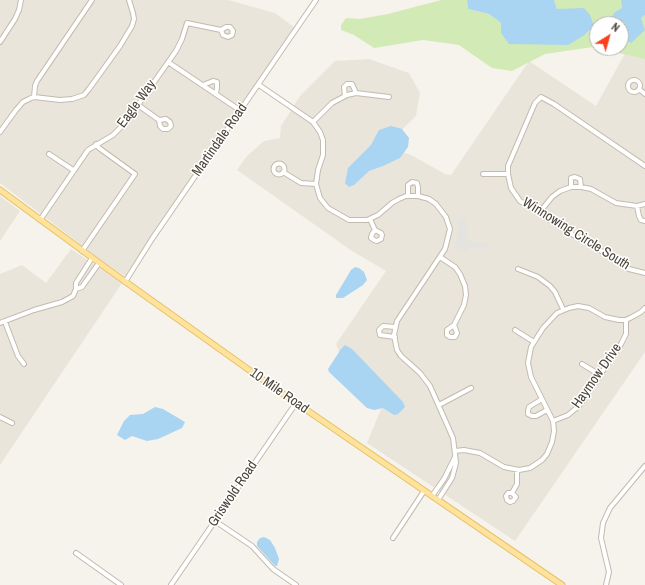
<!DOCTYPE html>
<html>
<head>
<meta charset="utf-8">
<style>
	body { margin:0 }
	#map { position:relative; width:645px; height:585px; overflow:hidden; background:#f6f3ec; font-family:"Archivo Narrow",sans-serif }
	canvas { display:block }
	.north { position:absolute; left:589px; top:16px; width:40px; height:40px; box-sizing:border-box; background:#fff; border:1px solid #b7b4b0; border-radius:50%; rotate:37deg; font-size:11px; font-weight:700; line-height:16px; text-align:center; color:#4b4439 }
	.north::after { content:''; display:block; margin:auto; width:14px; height:18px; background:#fc3f1d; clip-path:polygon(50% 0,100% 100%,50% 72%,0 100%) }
</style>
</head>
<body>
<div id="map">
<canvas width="645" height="585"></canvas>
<div class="north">N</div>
</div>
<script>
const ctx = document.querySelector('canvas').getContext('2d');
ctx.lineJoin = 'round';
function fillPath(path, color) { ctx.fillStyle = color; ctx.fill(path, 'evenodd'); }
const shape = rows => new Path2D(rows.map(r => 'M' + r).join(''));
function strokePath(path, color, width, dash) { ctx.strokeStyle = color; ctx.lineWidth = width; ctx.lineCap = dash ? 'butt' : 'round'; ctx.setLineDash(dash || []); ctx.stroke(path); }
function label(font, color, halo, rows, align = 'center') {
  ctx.font = font + ' "Archivo Narrow",sans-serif'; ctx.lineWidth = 3; ctx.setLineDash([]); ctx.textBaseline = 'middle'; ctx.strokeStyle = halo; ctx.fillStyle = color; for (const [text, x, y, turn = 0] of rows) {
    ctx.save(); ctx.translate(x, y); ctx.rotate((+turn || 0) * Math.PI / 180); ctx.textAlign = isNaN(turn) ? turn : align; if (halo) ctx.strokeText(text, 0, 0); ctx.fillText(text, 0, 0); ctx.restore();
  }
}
const residential = shape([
	[0,0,228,0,275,13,294,27,125,276,105,263,0,183],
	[645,44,645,352,515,541,367,443,386,397,339,352,336,344,386,271,352,251,237,170,247,156,264,141,280,138,281,126,300,96,335,61,369,59,409,73,420,93,416,116,385,146,411,155,445,174,451,175,529,61,596,106,628,48],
	[0,196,20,211,0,241],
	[71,249,122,283,0,465,0,274,22,265,46,283]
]);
const green = shape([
	[441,0,467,0,468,9,489,14,501,23,501,33,557,9,554,0,621,0,622,8,611,20,612,24,597,24,597,48,621,48,621,39,631,43,641,18,645,15,645,59,593,47,545,54,512,71,492,68,459,45,423,40,374,48,354,35,341,30,341,25,346,18,360,19,388,14]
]);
const parking = shape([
	[465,216,468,230,467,241,488,243,489,249,468,248,467,251,455,248,458,230,456,219]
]);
const water = shape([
	[467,0,554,0,557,9,584,8,590,15,594,26,583,36,568,45,509,44,501,33,501,23,489,14,468,9],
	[621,0,645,0,645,15,641,18,645,30,631,43,621,39,621,24,612,24,611,20,614,13,622,8],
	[391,126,402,129,409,138,408,147,400,158,383,166,369,171,354,185,349,187,345,183,348,168,371,145,379,130],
	[355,267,359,268,364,272,367,280,363,285,343,298,336,298,336,295,351,270],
	[345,345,352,349,403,402,405,407,398,414,394,415,383,408,374,410,367,408,329,372,328,369,330,366,341,349],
	[155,407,163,409,185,422,182,428,158,439,147,441,132,436,125,440,117,435,124,421,130,415,143,414],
	[264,537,270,540,275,548,279,559,277,566,275,566,257,546,257,542,260,538]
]);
const minor = shape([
	[0,42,15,19,19,10,21,0],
	[168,62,241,111],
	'628 86a6 6 0 1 1 12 0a6 6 0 1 1-12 0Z',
	[203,85,213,81,217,82,217,87,216,94],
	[259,85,313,122,320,132,323,140,323,155,318,170,316,184,320,198,328,208,349,220,367,220,378,215,392,203,399,199,406,196,418,196,429,199,436,204,446,217,450,229,445,249,397,321,394,335,397,350,401,356,420,373,430,386,453,438,456,462,455,467,452,478,438,500],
	[639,89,645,94],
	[345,96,344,87,347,84,352,84,356,93],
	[34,97,35,86,37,81,92,0],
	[138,105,159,120,166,119,170,122,171,126,168,129,163,129,160,126,159,120],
	[313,122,332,103,347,95,356,93,389,97],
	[0,132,16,110,23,102,31,98,34,97,60,100,72,99,84,95,89,89,120,46,132,26,134,19,133,13,129,0],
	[49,154,73,170],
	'273.5 169a5.5 5.5 0 1 1 11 0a5.5 5.5 0 1 1-11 0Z',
	[645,166,554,104,541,97,535,103,508,166,508,174,511,188,520,201,570,233,605,253,629,269,645,273],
	[283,172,301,183,316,184],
	[483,174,508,174],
	[571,187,571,178,575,177,580,179,581,187],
	[408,196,408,185,412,182,417,183,418,187,418,196],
	[637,206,639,216,641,220,645,221],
	[539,213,552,197,560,191,571,187,581,187,591,189,616,203,637,206,645,204],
	[370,219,375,230,381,233,382,235,381,239,377,241,374,240,371,238,372,234,375,230],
	[40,220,88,150,113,135,126,122,176,51,182,39,187,23,221,30,223,35,228,37,232,35,233,31,230,27,226,27,221,30],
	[82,251,135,174,99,148,96,144],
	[440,257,455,267,460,274,465,286,466,295,464,305,454,325],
	[518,269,538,277,550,286,555,292,563,309],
	[125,282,152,239,316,0],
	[76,289,82,287,99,263],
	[5,322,18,356,24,364],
	[0,323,34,310,62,302,73,296,76,289,76,283,92,258],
	[454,325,457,333,455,337,450,337,447,335,447,330,454,325],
	[515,330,534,342],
	[395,337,380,335,379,330,383,326,395,327],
	[582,364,600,375],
	[542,399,529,407,528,411,528,414,532,416,536,416,547,410],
	[439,405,471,388],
	[0,417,12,423],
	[553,421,568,415,579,406,621,344,626,334,626,320],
	[455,451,464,450,480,453,504,467,519,470,530,468,542,460,547,454,552,442,554,431,553,421,531,377,528,363,531,347,543,328,557,313,569,308,578,306,589,308,605,317,619,320,626,320,632,317,641,312,645,308],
	[512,493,516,497,513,501,510,502,507,500,506,496,508,493,512,493,517,484,517,470],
	[432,496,444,479,455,457],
	[215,521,252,546,273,569,296,585],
	[393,538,424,491],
	[76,553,121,585],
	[171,585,296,403],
	[606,585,609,572,601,538,603,523,610,508,645,466]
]);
const major = shape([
	[0,190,109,270,273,387,562,585]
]);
const streetNames = [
	["Eagle Way",137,104,-54],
	["Martindale Road",220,140,-55],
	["Winnowing Circle South",576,234,32],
	["Haymow Drive",597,376,-55],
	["10 Mile Road",279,391,35],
	["Griswold Road",233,494,-56]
];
fillPath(residential, '#eae5da');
fillPath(green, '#d2eab5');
fillPath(parking, '#e5e3e0');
fillPath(water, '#a9d4f2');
strokePath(minor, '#c2bbae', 6);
strokePath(major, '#e6c16a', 7);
strokePath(minor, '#fff', 4);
strokePath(major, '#ffe39c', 5);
label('14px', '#4b4439', '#fff', streetNames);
</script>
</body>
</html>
